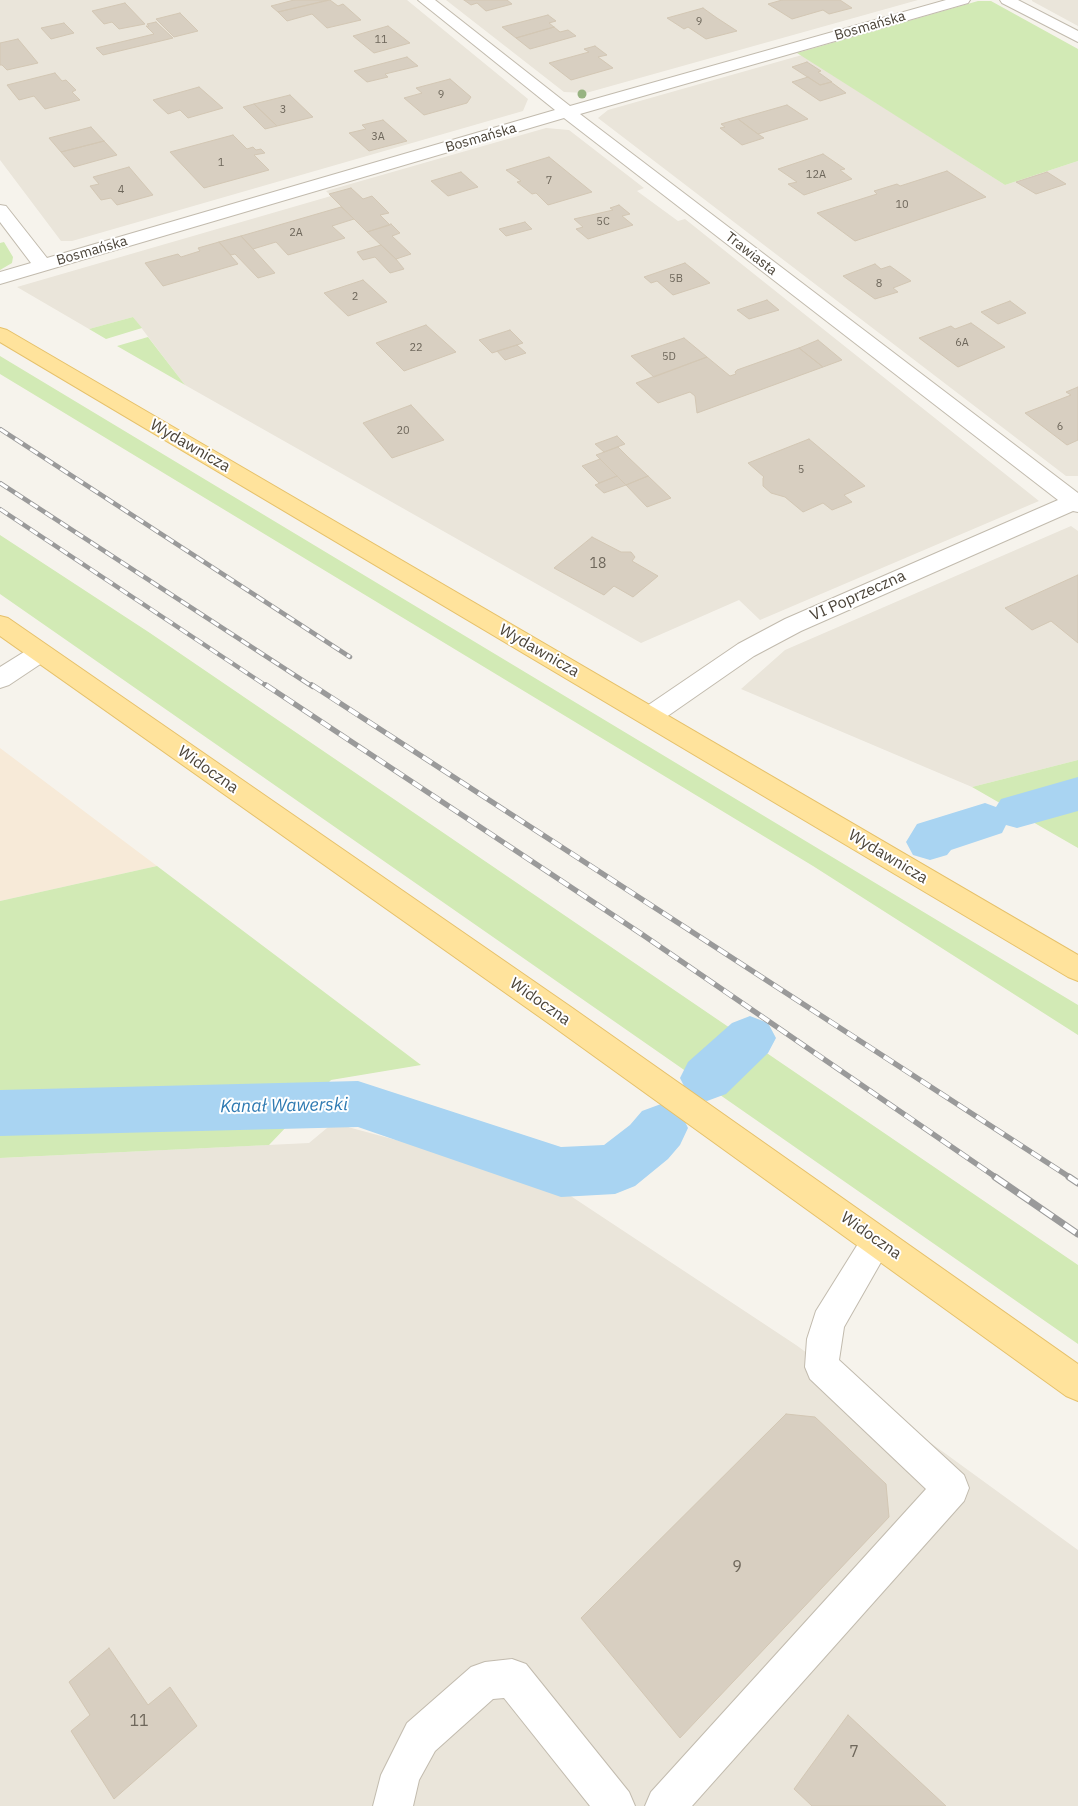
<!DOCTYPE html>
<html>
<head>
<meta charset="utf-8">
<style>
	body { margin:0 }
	canvas { display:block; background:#f6f3ec }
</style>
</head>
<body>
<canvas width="1078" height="1806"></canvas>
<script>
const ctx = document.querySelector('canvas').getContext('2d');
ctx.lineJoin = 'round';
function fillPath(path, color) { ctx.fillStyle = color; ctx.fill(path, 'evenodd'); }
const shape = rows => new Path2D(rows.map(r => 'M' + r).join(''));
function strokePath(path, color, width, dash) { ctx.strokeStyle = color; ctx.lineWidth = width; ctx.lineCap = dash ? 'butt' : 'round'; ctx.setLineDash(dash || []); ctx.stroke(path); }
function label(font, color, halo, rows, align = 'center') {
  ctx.font = font + ' "IBM Plex Sans",sans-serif'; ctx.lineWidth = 4; ctx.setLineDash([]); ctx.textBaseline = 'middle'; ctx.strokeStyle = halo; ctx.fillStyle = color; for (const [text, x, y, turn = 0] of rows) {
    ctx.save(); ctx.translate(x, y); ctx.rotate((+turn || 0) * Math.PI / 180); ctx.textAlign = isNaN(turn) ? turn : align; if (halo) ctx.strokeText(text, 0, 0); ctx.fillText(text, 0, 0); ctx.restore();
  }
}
const residential = shape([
	[0,0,407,0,528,99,523,111,72,241,61,241,0,160],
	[446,0,918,0,586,93,564,92],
	[1032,0,1078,0,1078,26,1032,1],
	[802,55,1005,185,1078,161,1078,476,1066,476,598,118,608,110],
	[546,128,569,130,644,188,637,191,678,221,685,219,1039,501,760,620,739,600,641,643,185,385,133,317,89,329,17,287,331,196,326,191],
	[1071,526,1078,531,1078,760,972,787,741,689,785,650],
	[333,1123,548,1181,796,1345,1078,1550,1078,1806,0,1806,0,1158,309,1143]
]);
const commercial = shape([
	[0,748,157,866,0,901]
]);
const green = shape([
	[978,1,991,1,1078,49,1078,161,1005,185,797,53],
	[4,242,13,257,12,263,0,270,0,243],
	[133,317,142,328,106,339,89,329],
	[148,337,185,385,117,346],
	[0,356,1078,1005,1078,1035,813,866,0,374],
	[0,535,150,633,1078,1265,1078,1344,0,594],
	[1078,760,1078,848,972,787],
	[157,866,421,1065,331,1080,269,1145,0,1158,0,901]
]);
const canal = shape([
	[1078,777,1078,811,1017,828,1006,825,1002,833,951,850,947,855,930,860,913,855,906,842,917,824,985,803,996,807,1001,799,1078,777],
	[750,1016,768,1023,776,1038,768,1053,726,1094,707,1101,688,1094,680,1078,688,1062,732,1023,750,1016],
	[358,1081,561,1147,604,1145,630,1125,642,1111,661,1104,680,1111,688,1128,680,1145,668,1159,635,1186,615,1194,561,1197,358,1127,0,1136,0,1090,358,1081]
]);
const building = shape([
	[294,0,328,0,278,12,271,6,294,0],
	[330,0,338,6,343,4,361,20,327,28,312,14,287,21,278,12,330,0],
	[464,0,507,0,512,4,486,11,477,3,471,5,464,0],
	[782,0,840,0,852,8,829,14,823,10,792,19,768,4,782,0],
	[125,3,145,24,119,29,112,22,104,24,92,11,125,3],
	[703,8,717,18,737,31,706,39,688,27,684,29,667,18,703,8],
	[180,13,198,31,174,37,156,19,180,13],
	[548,15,556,21,549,23,554,27,516,38,502,27,548,15],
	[156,22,173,38,103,55,96,48,154,34,146,26,149,26,147,24,156,22],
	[64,23,74,33,51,39,41,28,64,23],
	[388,26,410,43,374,53,353,36,388,26],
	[554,27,560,32,568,30,576,36,530,49,516,38,554,27],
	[18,39,38,63,7,70,2,65,0,65,0,43,18,39],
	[595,46,607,55,598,57,613,68,571,80,549,63,589,52,584,49,595,46],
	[407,57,418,66,385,74,388,77,367,82,354,71,407,57],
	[807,62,821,71,818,72,832,82,820,85,792,67,807,62],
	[55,73,62,81,66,80,76,90,72,92,80,100,45,109,34,96,19,100,7,85,55,73],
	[808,77,820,85,831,82,846,93,820,101,792,82,808,77],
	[450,79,471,97,467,103,424,115,404,98,422,93,416,88,450,79],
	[199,87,223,108,188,118,180,110,168,114,153,100,199,87],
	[290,95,313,117,277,126,254,104,290,95],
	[254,104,274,123,277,126,265,129,243,107,254,104],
	[787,105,808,119,758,134,738,119,787,105],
	[738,119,758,134,764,138,742,145,720,128,725,127,721,124,738,119],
	[383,120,407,141,369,151,349,133,366,129,362,125,383,120],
	[91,127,104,141,61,152,49,138,91,127],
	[233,135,247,149,253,147,256,150,261,149,265,153,254,155,269,170,204,188,170,152,233,135],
	[104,141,117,155,74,167,61,152,104,141],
	[823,154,845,169,840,170,852,179,804,195,788,184,797,182,778,169,823,154],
	[549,157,592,192,548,205,536,193,532,194,517,182,521,181,506,170,549,157],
	[129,167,153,195,117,205,111,198,101,200,90,186,99,184,93,177,129,167],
	[947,171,986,197,855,241,817,213,877,194,874,191,897,184,900,186,947,171],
	[461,172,478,187,448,196,431,181,461,172],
	[1047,172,1066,184,1036,194,1016,182,1047,172],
	[351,188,363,199,372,196,389,213,380,215,390,225,367,232,329,194,351,188],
	[619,205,630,214,622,216,633,225,588,239,576,229,583,227,574,219,613,210,610,208,619,205],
	[341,207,354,219,332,226,345,238,288,255,276,242,253,249,241,236,341,207],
	[525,222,532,229,506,236,499,229,525,222],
	[391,224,400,233,392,236,411,254,396,259,367,232,391,224],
	[241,236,275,273,258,278,235,254,231,255,219,242,241,236],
	[219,242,238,264,163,286,145,263,178,254,181,257,200,251,198,248,219,242],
	[381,245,396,259,404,269,390,273,375,257,363,260,357,252,381,245],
	[685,263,710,283,673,295,657,281,651,283,644,277,685,263],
	[875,264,881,269,890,266,911,281,893,288,898,292,875,299,843,276,875,264],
	[363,280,387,302,348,316,324,293,363,280],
	[767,300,779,310,749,319,737,310,767,300],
	[1010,301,1026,313,998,324,981,312,1010,301],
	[971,323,1005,347,958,367,919,338,951,326,955,329,971,323],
	[426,325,456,352,404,371,376,343,426,325],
	[510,330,523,343,492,353,479,340,510,330],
	[684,338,707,357,654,377,631,356,684,338],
	[818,340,842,360,823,367,799,348,818,340],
	[517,345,526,353,505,360,497,351,517,345],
	[799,348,823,367,697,413,695,396,690,392,658,403,636,383,707,357,730,376,736,374,735,372,737,370,799,348],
	[1078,387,1078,440,1067,445,1025,413,1071,395,1066,392,1078,387],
	[411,405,444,440,392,458,363,423,411,405],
	[617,436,625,444,604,452,595,444,617,436],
	[809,439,865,486,844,495,852,502,832,510,823,503,803,512,785,497,771,493,763,486,763,478,764,477,748,463,809,439],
	[618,447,628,457,648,476,626,485,596,455,618,447],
	[600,459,617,476,599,483,582,466,600,459],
	[617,476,626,485,604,493,595,485,617,476],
	[648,476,671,498,647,507,626,485,648,476],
	[592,537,621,552,631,552,635,557,632,561,658,576,633,597,614,586,604,595,554,568,592,537],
	[1078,575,1078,643,1051,621,1032,630,1005,608,1078,575],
	[786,1414,815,1417,886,1484,889,1517,680,1738,581,1618,786,1414],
	[109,1648,148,1705,170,1687,197,1726,114,1799,71,1731,90,1715,69,1682,109,1648],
	[848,1715,946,1806,812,1806,794,1789,848,1715]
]);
const minor = shape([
	[418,0,435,0,570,106,946,0,970,0,968,3,580,114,1078,493,1078,512,1073,511,801,631,754,656,659,722,650,725,641,722,638,716,641,710,738,644,785,619,1058,500,564,118,0,284,0,272,31,263,0,222,0,205,6,206,47,258,555,110,418,0],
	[1000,0,1018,0,1078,31,1078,42,1002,3,1000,0],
	[40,645,48,647,52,653,48,659,9,685,0,688,0,667,32,647,40,645],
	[877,1226,888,1231,893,1241,844,1327,839,1360,964,1475,969,1488,964,1501,692,1806,645,1806,651,1792,926,1489,810,1379,805,1367,807,1339,816,1311,866,1231,877,1226],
	[512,1659,526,1664,629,1792,635,1806,590,1806,504,1698,493,1699,435,1751,419,1780,413,1806,373,1806,381,1775,407,1723,471,1667,485,1662,512,1659]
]);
const major = shape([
	[0,328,7,330,1078,955,1078,981,1068,977,0,342,0,328],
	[0,616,8,618,571,1007,1078,1364,1078,1401,1066,1396,551,1025,0,636,0,616]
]);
const railFar2 = shape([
	[0,429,350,657],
	[0,483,313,687],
	[0,509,268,687]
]);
const railFar1 = shape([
	[266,685,643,935,997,1178],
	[312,685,1071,1178]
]);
const rail = shape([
	[995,1177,1078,1234],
	[1069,1177,1078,1183]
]);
const trees = [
	[582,94]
];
const farNumbernames = [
	["9",699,22],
	["11",381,40],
	["9",441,95],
	["3",283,110],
	["3A",378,137],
	["1",221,163],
	["12A",816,175],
	["7",549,181],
	["4",121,190],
	["10",902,205],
	["5C",603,222],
	["2A",296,233],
	["5B",676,279],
	["8",879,284],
	["2",355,297],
	["6A",962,343],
	["22",416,348],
	["5D",669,357],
	["6",1060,427],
	["20",403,431],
	["5",801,470]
];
const farStreetnames = [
	["Bosmańska",870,26,-16],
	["Bosmańska",481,138,-16],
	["Bosmańska",92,251,-16],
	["Trawiasta",751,254,38]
];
const numberNames = [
	["18",598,564]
];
const streetNames = [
	["Wydawnicza",190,446,30],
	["VI Poprzeczna",858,596,-24],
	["Wydawnicza",539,651,30],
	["Widoczna",208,770,35],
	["Wydawnicza",888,857,31],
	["Widoczna",540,1002,35],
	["Widoczna",871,1236,35]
];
const nearNumbernames = [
	["9",737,1567],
	["11",139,1721],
	["7",854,1752]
];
const waterNames = [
	["Kanał Wawerski",284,1106,-1]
];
fillPath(residential, '#eae5da');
fillPath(commercial, '#f7ead8');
fillPath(green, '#d2eab5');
fillPath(canal, '#a9d4f2');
fillPath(building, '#d8cfc1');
strokePath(building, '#d3c7b4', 1);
strokePath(minor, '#c2bbae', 2);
strokePath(major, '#e6c16a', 2);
fillPath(minor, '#fff');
fillPath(major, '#ffe39c');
strokePath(railFar2, '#9a9a9a', 4.5);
strokePath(railFar1, '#9a9a9a', 5.5);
strokePath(rail, '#9a9a9a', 7);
strokePath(railFar2, '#fff', 3, [9]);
strokePath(railFar1, '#fff', 4, [11]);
strokePath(rail, '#fff', 5, [14]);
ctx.fillStyle = '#97b381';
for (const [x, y] of trees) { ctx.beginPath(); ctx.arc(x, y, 4.5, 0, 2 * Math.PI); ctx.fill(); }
label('11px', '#6e675b', null, farNumbernames);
label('14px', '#4b4439', '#fff', farStreetnames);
label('14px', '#6e675b', null, numberNames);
label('16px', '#4b4439', '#fff', streetNames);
label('16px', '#6e675b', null, nearNumbernames);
label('italic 18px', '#2e7ab2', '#fff', waterNames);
</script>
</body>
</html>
